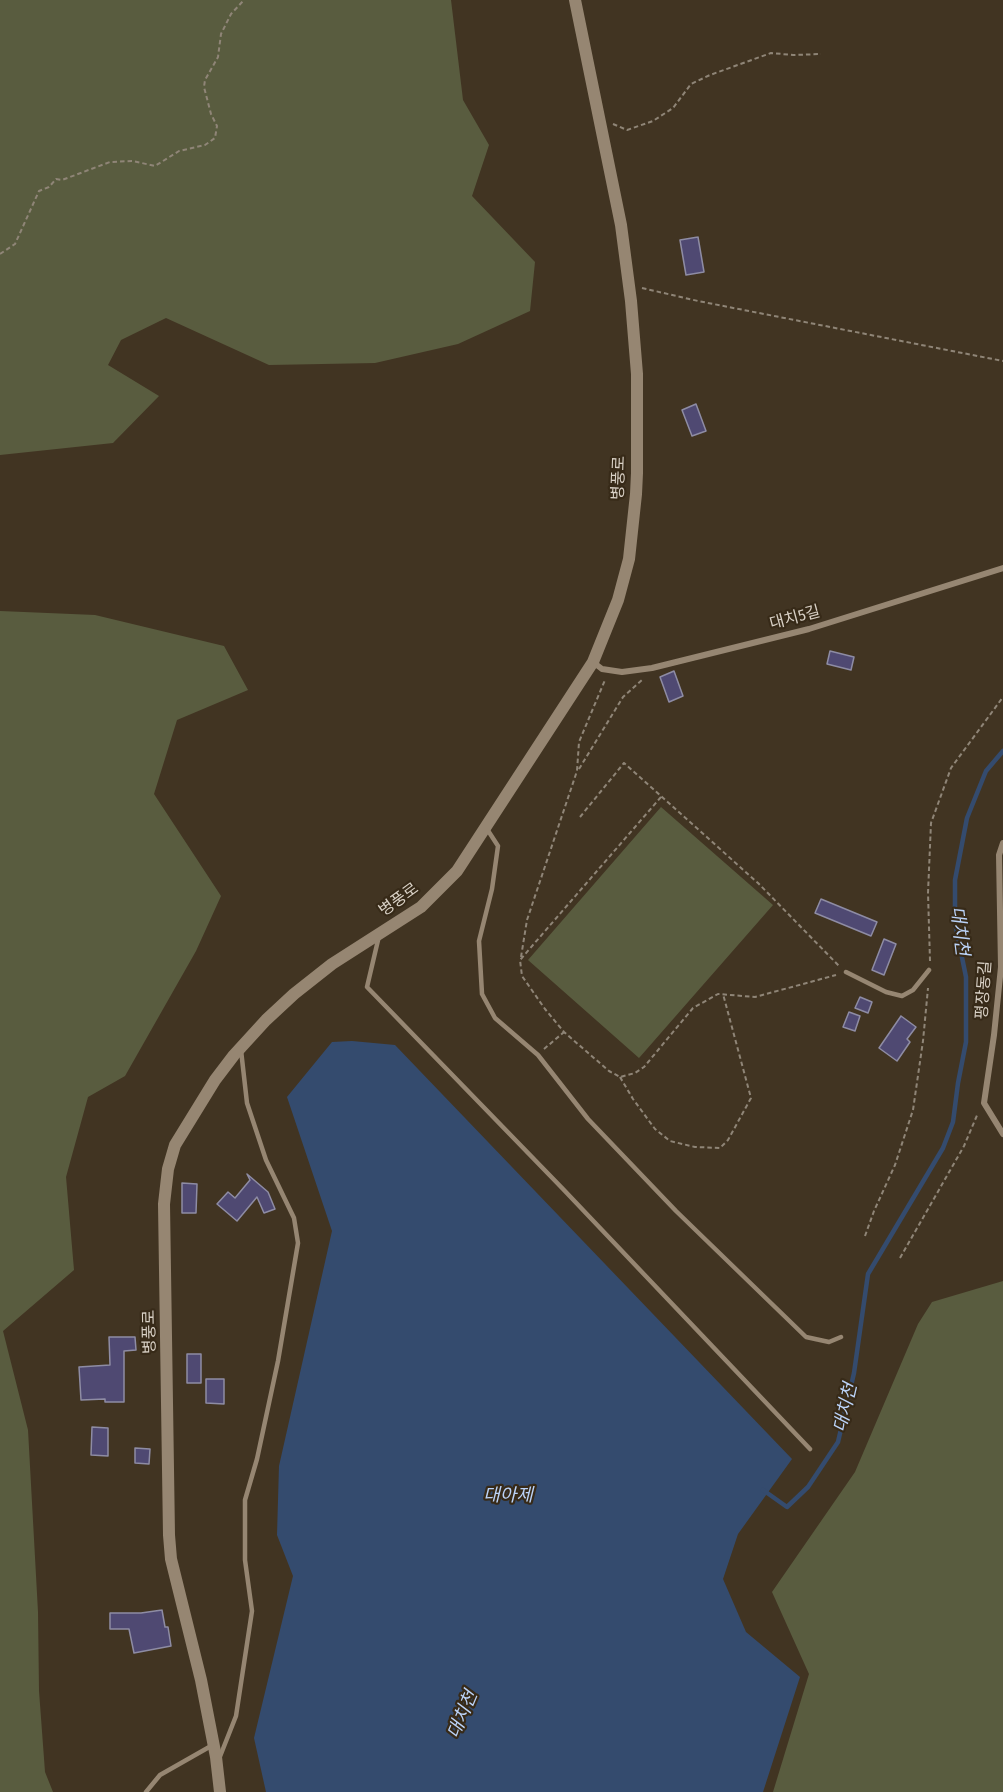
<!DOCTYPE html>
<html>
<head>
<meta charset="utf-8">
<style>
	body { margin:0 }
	canvas { display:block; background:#413422 }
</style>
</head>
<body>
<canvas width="1003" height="1792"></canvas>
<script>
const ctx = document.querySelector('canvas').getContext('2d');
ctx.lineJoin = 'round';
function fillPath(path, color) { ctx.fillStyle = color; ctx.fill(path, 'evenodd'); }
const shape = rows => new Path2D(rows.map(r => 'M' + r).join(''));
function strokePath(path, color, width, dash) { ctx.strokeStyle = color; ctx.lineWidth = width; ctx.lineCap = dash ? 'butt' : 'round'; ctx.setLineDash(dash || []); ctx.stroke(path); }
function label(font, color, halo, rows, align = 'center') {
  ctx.font = font + ' "Fira Sans Condensed","Noto Sans KR",sans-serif'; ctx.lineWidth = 4.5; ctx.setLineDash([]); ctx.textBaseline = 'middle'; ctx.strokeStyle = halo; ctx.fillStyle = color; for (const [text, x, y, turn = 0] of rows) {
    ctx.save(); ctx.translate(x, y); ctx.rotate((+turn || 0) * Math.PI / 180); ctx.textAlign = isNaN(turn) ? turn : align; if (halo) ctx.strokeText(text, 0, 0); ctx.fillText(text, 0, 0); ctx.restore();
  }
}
const green = shape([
	[0,0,451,0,463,100,489,145,472,196,535,262,530,311,458,344,375,363,269,365,166,318,121,340,108,365,159,396,113,443,0,455],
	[0,611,95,615,224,646,248,690,177,720,154,794,221,896,196,951,125,1076,88,1097,66,1177,74,1270,3,1331,28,1430,38,1612,39,1691,45,1772,53,1792,0,1792],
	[661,807,773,905,639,1058,528,960],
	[1003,1281,1003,1792,773,1792,809,1674,772,1592,855,1472,918,1324,932,1302]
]);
const water = shape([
	[352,1041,395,1045,792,1459,738,1534,723,1579,746,1632,800,1677,763,1792,266,1792,254,1738,293,1576,277,1535,279,1466,332,1231,287,1097,332,1042]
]);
const stream = shape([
	[763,1490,787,1507,808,1487,838,1442,854,1373,868,1274,943,1148,953,1122,958,1083,966,1042,966,977,955,923,955,880,967,818,986,771,1003,751]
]);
const building = shape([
	[698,237,704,272,686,275,680,240,698,237],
	[696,404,706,431,692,436,682,410,696,404],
	[830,651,854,657,851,670,827,664,830,651],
	[674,671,683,696,669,702,660,677,674,671],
	[821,899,877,922,871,936,815,913,821,899],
	[884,939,896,944,884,975,872,970,884,939],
	[860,997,872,1002,868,1013,855,1008,860,997],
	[849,1012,860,1016,855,1031,843,1027,849,1012],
	[901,1016,916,1027,907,1039,910,1042,897,1061,879,1048,901,1016],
	[247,1174,268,1192,275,1209,264,1213,257,1197,237,1221,217,1204,228,1192,235,1198,250,1180,247,1174],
	[182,1183,197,1184,196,1213,182,1213,182,1183],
	[109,1337,135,1337,136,1350,124,1351,124,1402,105,1402,105,1399,81,1400,79,1367,110,1365,109,1337],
	[187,1354,201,1354,201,1383,187,1383,187,1354],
	[206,1379,224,1379,224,1404,206,1403,206,1379],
	[92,1427,108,1428,108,1456,91,1455,92,1427],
	[135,1448,150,1449,149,1464,135,1463,135,1448],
	[162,1610,165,1627,168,1627,171,1646,134,1653,129,1629,110,1629,110,1613,141,1613,162,1610]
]);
const path = shape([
	[613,124,627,130,653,121,673,108,691,84,710,75,771,53,793,55,821,54],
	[0,254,15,244,39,191,49,187,56,179,62,180,110,162,133,161,155,166,179,151,205,145,215,138,217,126,211,114,204,87,205,80,218,57,221,34,231,14,244,0],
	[642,288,698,301,1003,361],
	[579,769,623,697,643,679],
	[661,797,520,960,522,976,545,1009,564,1032,609,1071,620,1077,635,1073,644,1067,693,1008,718,994,755,997,836,975],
	[580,817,624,763,758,883,840,967],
	[521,957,527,920,577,771,579,742,605,680],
	[930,961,928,893,931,823,951,768,1003,697],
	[544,1049,564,1032],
	[620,1077,633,1099,655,1129,670,1141,695,1147,720,1148,728,1140,751,1098,723,994],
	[865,1236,874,1211,895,1165,913,1110,923,1041,928,988],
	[900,1258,964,1146,978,1113]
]);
const service = shape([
	[487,829,498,846,492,889,479,941,482,994,495,1018,538,1055,588,1119,676,1211,806,1337,829,1342,841,1337],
	[379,936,367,987,563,1189,810,1449],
	[846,972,886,992,902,996,913,990,929,970],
	[219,1759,236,1716,252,1611,245,1560,245,1500,257,1459,278,1361,298,1243,294,1218,266,1160,247,1103,241,1050],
	[146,1792,160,1775,211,1746]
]);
const minor = shape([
	[593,662,602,669,622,672,652,668,809,629,1003,568],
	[1003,843,999,855,1001,967,994,1035,984,1103,1003,1134]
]);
const secondary = shape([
	[220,1792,216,1757,201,1680,171,1559,169,1535,164,1204,168,1169,175,1145,215,1080,234,1055,266,1020,294,994,332,964,421,907,457,871,593,662,618,600,629,559,636,494,637,473,637,374,631,301,621,225,575,0]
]);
const streetNames = [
	["병풍로",619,478,-88],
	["대치5길",795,618,-15],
	["병풍로",399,900,-36],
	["평장동길",984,990,-86],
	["병풍로",150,1332,-91]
];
const waterNames = [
	["대치천",959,931,83],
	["대치천",846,1408,-77],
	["대아제",508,1496],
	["대치천",463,1715,-67]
];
fillPath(green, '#595c3f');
fillPath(water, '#344b6e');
strokePath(stream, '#344b6e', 4.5);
fillPath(building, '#4f4972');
strokePath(building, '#8e8ca4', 1.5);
strokePath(path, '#8f8577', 2, [4.5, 3]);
strokePath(service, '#968672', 4.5);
strokePath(minor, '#968672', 6);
strokePath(secondary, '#968672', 12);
label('16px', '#d8d0c5', '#372a18', streetNames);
label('italic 18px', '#bbd3f8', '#372a18', waterNames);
</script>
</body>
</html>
